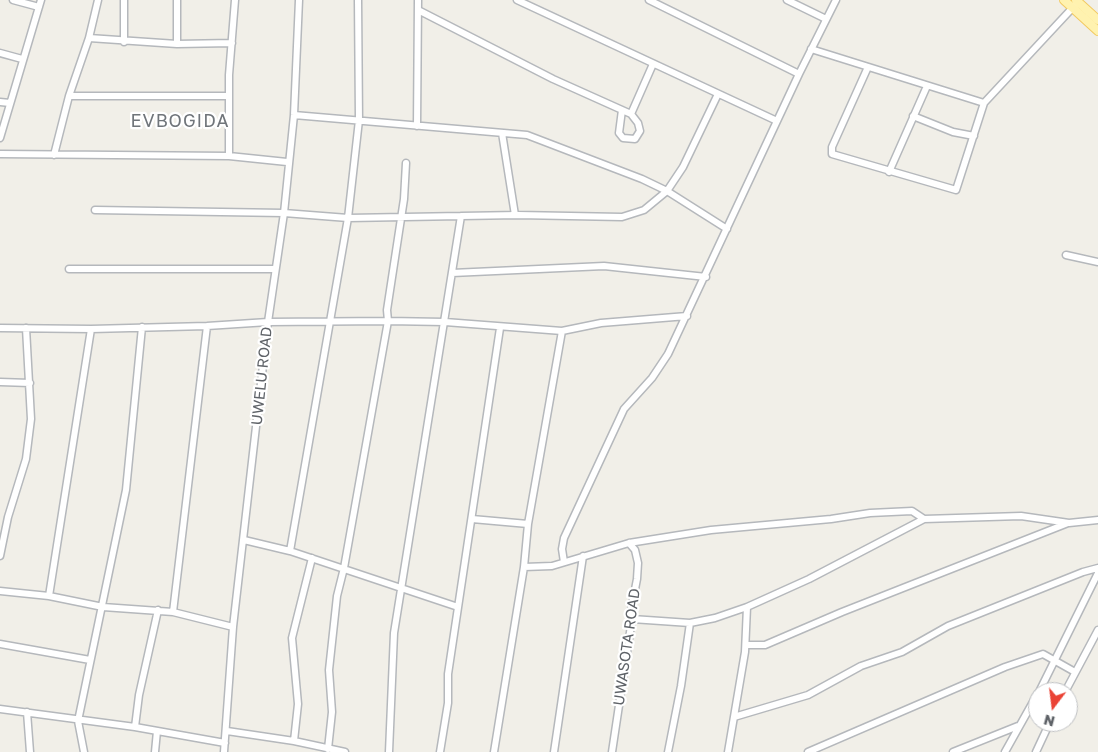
<!DOCTYPE html>
<html>
<head>
<meta charset="utf-8">
<style>
	body { margin:0 }
	#map { position:relative; width:1098px; height:752px; overflow:hidden; background:#f1efe8; font-family:"Golos Text",sans-serif }
	canvas { display:block }
	.north { position:absolute; left:1028px; top:682px; width:50px; height:50px; box-sizing:border-box; background:#fff; border:1px solid #bfc1c3; border-radius:50%; rotate:195deg; font-size:14px; font-weight:700; line-height:20px; text-align:center; color:#5f6368 }
	.north::after { content:''; display:block; margin:auto; width:18px; height:22px; background:#ea4335; clip-path:polygon(50% 0,100% 100%,50% 72%,0 100%) }
</style>
</head>
<body>
<div id="map">
<canvas width="1098" height="752"></canvas>
<div class="north">N</div>
</div>
<script>
const ctx = document.querySelector('canvas').getContext('2d');
ctx.lineJoin = 'round';
const shape = rows => new Path2D(rows.map(r => 'M' + r).join(''));
function strokePath(path, color, width, dash) { ctx.strokeStyle = color; ctx.lineWidth = width; ctx.lineCap = dash ? 'butt' : 'round'; ctx.setLineDash(dash || []); ctx.stroke(path); }
function label(font, color, halo, rows, align = 'center') {
  ctx.font = font + ' "Golos Text",sans-serif'; ctx.lineWidth = 4.5; ctx.setLineDash([]); ctx.textBaseline = 'middle'; ctx.strokeStyle = halo; ctx.fillStyle = color; for (const [text, x, y, turn = 0] of rows) {
    ctx.save(); ctx.translate(x, y); ctx.rotate((+turn || 0) * Math.PI / 180); ctx.textAlign = isNaN(turn) ? turn : align; if (halo) ctx.strokeText(text, 0, 0); ctx.fillText(text, 0, 0); ctx.restore();
  }
}
const minor = shape([
	[13,0,39,7],
	[517,0,777,121],
	[649,0,799,74],
	[787,0,826,19],
	[418,10,553,79,631,114,653,64],
	[89,38,177,44,232,43],
	[124,42,124,0],
	[177,44,177,0],
	[811,49,984,103],
	[0,53,22,59],
	[868,67,832,147,832,154,956,190,984,103,1078,2],
	[69,96,229,96],
	[0,102,10,103],
	[622,110,619,133,623,138,635,139,640,131,638,123,631,114],
	[294,115,527,135,642,179,667,191,727,229],
	[913,116,953,132,974,136],
	[417,126,418,0],
	[502,133,515,215],
	[0,138,41,0],
	[0,154,229,156,287,162],
	[54,155,69,96,89,38,98,0],
	[229,156,229,75,235,0],
	[889,172,927,86],
	[95,210,284,213,348,218,518,215,622,217,644,210,667,191,683,167,718,94],
	[1066,255,1098,262],
	[69,269,275,269],
	[452,273,604,266,706,277],
	[0,328,91,329,207,326,268,322,388,321,445,322,562,331,601,323,687,316],
	[0,382,30,383],
	[472,519,528,524],
	[244,540,290,551,458,607],
	[290,551,348,218,359,120,358,0],
	[0,556,8,517,26,459,31,419,26,328],
	[564,562,562,549,564,538,624,409,652,378,668,354,799,74,836,0],
	[524,567,552,566,629,543,711,530,831,519,870,513,912,511,924,519,1021,516,1069,523,1098,520],
	[0,591,49,596,103,607,173,612,233,627],
	[49,596,91,329],
	[173,612,207,326],
	[632,619,690,623,715,618,747,607,809,579,924,519],
	[0,644,90,660],
	[746,645,765,645,842,612,1068,523],
	[1041,688,1051,692],
	[1039,692,1098,573],
	[1065,692,1098,630],
	[0,709,135,727,225,743],
	[27,712,30,752],
	[734,717,808,695,861,666,902,652,948,626,1083,572,1098,568],
	[135,727,139,695,158,610],
	[227,731,294,741,345,752],
	[294,741,298,704,292,638,312,558],
	[328,749,332,712,329,670,337,596,344,568,388,321,387,310,404,199,406,163],
	[84,752,78,721,126,490,142,327],
	[155,752,157,731],
	[224,752,233,627,268,322,284,213,294,115,299,0],
	[389,752,394,633,461,216],
	[440,752,448,703,448,674,500,328],
	[494,752,524,567,528,524,562,331],
	[554,752,583,556],
	[612,752,632,619,631,610,637,579,638,563,635,550,629,543],
	[668,752,681,686,690,623],
	[728,752,745,652,747,607],
	[808,752,1005,667,1043,654,1075,672],
	[953,752,1018,726],
	[1005,752,1038,693],
	[1036,752,1050,722]
]);
const major = shape([
	[1064,0,1098,31],
	[1076,0,1098,20]
]);
const streetNames = [
	["UWELU ROAD",262,376,-84],
	["UWASOTA ROAD",627,647,-82]
];
const quarterNames = [
	["EVBOGIDA",180,121]
];
strokePath(minor, '#b5b8bc', 9);
strokePath(major, '#f2c960', 10);
strokePath(minor, '#fff', 6);
strokePath(major, '#fff2af', 8);
label('15px', '#5f6368', '#fff', streetNames);
ctx.letterSpacing = '1px';
label('18px', '#70757a', '#fff', quarterNames);
ctx.letterSpacing = '0px';
</script>
</body>
</html>
